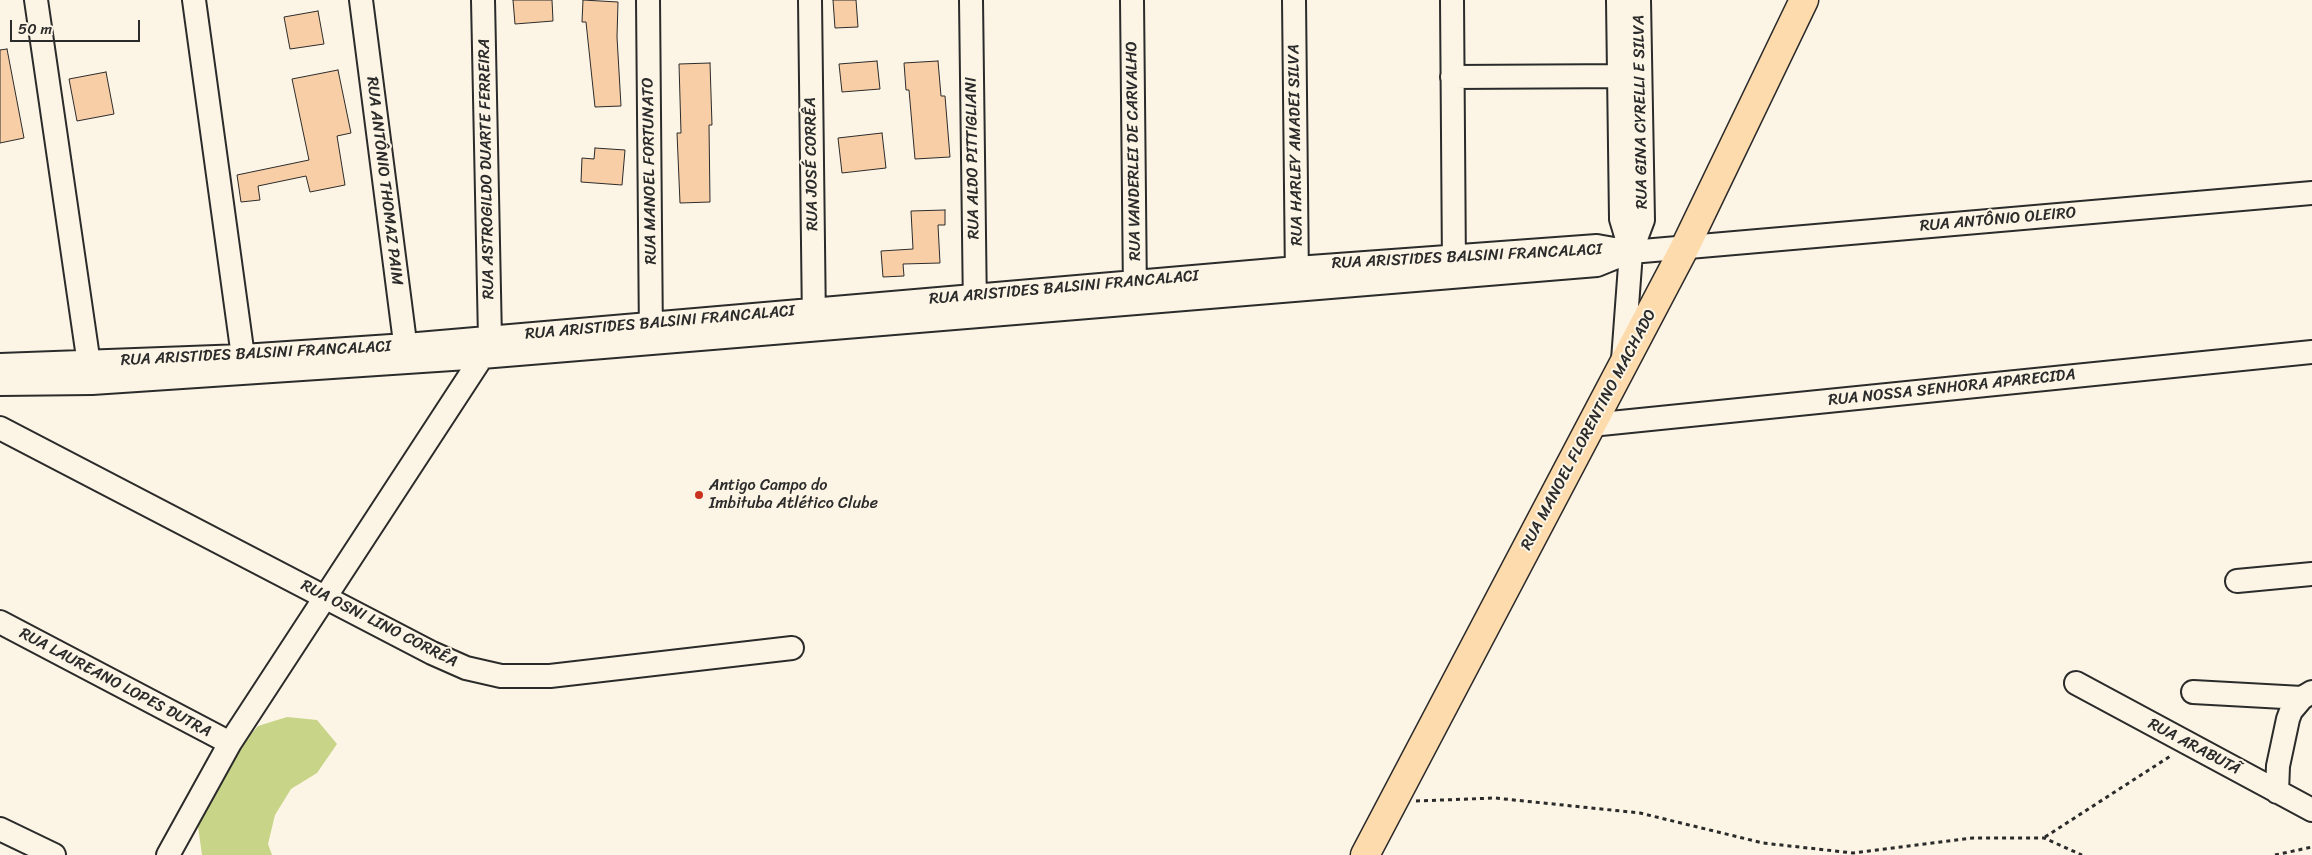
<!DOCTYPE html>
<html>
<head>
<meta charset="utf-8">
<style>
	body { margin:0 }
	#map { position:relative; width:2312px; height:855px; overflow:hidden; background:#fcf5e5; font-family:Sriracha,sans-serif }
	canvas { display:block }
	.scale { position:absolute; left:10px; top:20px; width:130px; height:22px; box-sizing:border-box; border:2px solid #2b2b2b; border-top:0; padding-left:6px; font-size:15px; line-height:18px; white-space:nowrap; color:#2b2b2b; -webkit-text-stroke:4px #fcf5e5; paint-order:stroke }
</style>
</head>
<body>
<div id="map">
<canvas width="2312" height="855"></canvas>
<div class="scale">50 m</div>
</div>
<script>
const ctx = document.querySelector('canvas').getContext('2d');
ctx.lineJoin = 'round';
function fillPath(path, color) { ctx.fillStyle = color; ctx.fill(path, 'evenodd'); }
const shape = rows => new Path2D(rows.map(r => 'M' + r).join(''));
function strokePath(path, color, width, dash) { ctx.strokeStyle = color; ctx.lineWidth = width; ctx.lineCap = dash ? 'butt' : 'round'; ctx.setLineDash(dash || []); ctx.stroke(path); }
function label(font, color, halo, rows, align = 'center') {
  ctx.font = font + ' Sriracha,sans-serif'; ctx.lineWidth = 4; ctx.setLineDash([]); ctx.textBaseline = 'middle'; ctx.strokeStyle = halo; ctx.fillStyle = color; for (const [text, x, y, turn = 0] of rows) {
    ctx.save(); ctx.translate(x, y); ctx.rotate((+turn || 0) * Math.PI / 180); ctx.textAlign = isNaN(turn) ? turn : align; if (halo) ctx.strokeText(text, 0, 0); ctx.fillText(text, 0, 0); ctx.restore();
  }
}
const green = shape([
	[287,717,317,720,337,744,317,773,291,789,275,815,268,844,272,855,202,855,197,819,239,748,258,726]
]);
const building = shape([
	[513,0,552,0,553,21,515,24,513,0],
	[583,0,618,2,617,37,621,106,595,107,586,22,582,22,583,0],
	[833,0,856,0,858,27,835,28,833,0],
	[318,11,324,44,290,49,284,17,318,11],
	[7,49,24,138,0,143,0,50,7,49],
	[877,61,880,89,842,92,839,64,877,61],
	[938,61,941,96,945,96,950,157,915,159,909,90,906,90,904,63,938,61],
	[710,63,712,125,709,125,710,202,680,203,677,133,681,133,679,64,710,63],
	[338,70,351,133,337,136,345,185,310,192,306,176,258,186,260,200,241,202,237,175,309,160,292,79,338,70],
	[106,72,114,114,77,121,69,79,106,72],
	[882,133,886,168,842,173,838,138,882,133],
	[595,148,625,150,622,185,581,182,582,158,594,159,595,148],
	[945,210,945,225,938,225,940,263,903,264,904,276,883,277,881,251,913,249,911,211,945,210]
]);
const path = shape([
	[1416,801,1495,798,1640,813,1763,843,1853,853,1973,838,2044,838,2082,855],
	[2045,837,2172,755],
	[2275,855,2312,847]
]);
const minor = shape([
	[36,0,91,378],
	[194,0,245,371],
	[361,0,407,358],
	[648,0,651,339],
	[810,0,814,324],
	[971,0,975,311],
	[1132,0,1135,296],
	[1294,0,1297,281],
	[1452,0,1454,269],
	[1618,0,1621,219,1631,252,1623,360],
	[1452,77,1632,76],
	[1631,252,1643,220,1639,0],
	[0,365,243,356,406,345,1297,268,1597,246,1631,252,2312,193],
	[0,384,92,383,482,357,1597,265,1629,252],
	[1591,425,2312,352],
	[0,428,432,653,466,668,501,676,550,676,792,648],
	[2237,581,2312,574],
	[0,622,230,743],
	[2076,683,2312,810],
	[2193,692,2302,698],
	[2277,792,2278,766,2288,719,2291,711,2302,698,2312,692],
	[0,829,54,855],
	[168,855,230,743,482,357,490,339,483,0]
]);
const major = shape([
	[1365,855,1685,247,1804,0]
]);
const markers = [
	[699,495,5,"#c8321e"]
];
const streetNames = [
	["RUA GINA CYRELLI E SILVA",1641,112,-91],
	["RUA HARLEY AMADEI SILVA",1296,145,-91],
	["RUA VANDERLEI DE CARVALHO",1134,151,-91],
	["RUA ALDO PITTIGLIANI",973,158,-91],
	["RUA JOSÉ CORRÊA",812,164,-91],
	["RUA ASTROGILDO DUARTE FERREIRA",487,169,-91],
	["RUA MANOEL FORTUNATO",650,171,-91],
	["RUA ANTÔNIO THOMAZ PAIM",384,181,83],
	["RUA ANTÔNIO OLEIRO",1998,220,-5],
	["RUA ARISTIDES BALSINI FRANCALACI",1467,257,-3],
	["RUA ARISTIDES BALSINI FRANCALACI",1064,288,-5],
	["RUA ARISTIDES BALSINI FRANCALACI",660,323,-5],
	["RUA ARISTIDES BALSINI FRANCALACI",256,354,-3],
	["RUA NOSSA SENHORA APARECIDA",1952,388,-6],
	["RUA MANOEL FLORENTINO MACHADO",1589,430,-62],
	["RUA OSNI LINO CORRÊA",379,624,27],
	["RUA LAUREANO LOPES DUTRA",115,683,28],
	["RUA ARABUTÃ",2194,747,28]
];
const poiNames = [
	["Antigo Campo do",709,486],
	["Imbituba Atlético Clube",709,504]
];
fillPath(green, '#c8d487');
fillPath(building, '#f7cea6');
strokePath(building, '#2b2b2b', 1);
strokePath(minor, '#2b2b2b', 26);
strokePath(major, '#2b2b2b', 31);
strokePath(path, '#2b2b2b', 3, [4, 4]);
strokePath(minor, '#fcf5e5', 22);
strokePath(major, '#fedbac', 28);
for (const [x, y, r, color] of markers) { const dot = new Path2D(); dot.arc(x, y, r, 0, 2 * Math.PI); ctx.fillStyle = color; ctx.fill(dot); strokePath(dot, '#fcf5e5', 2); }
label('16px', '#2b2b2b', '#fcf5e5', streetNames);
label('16px', '#2b2b2b', '#fcf5e5', poiNames, 'left');
</script>
</body>
</html>
